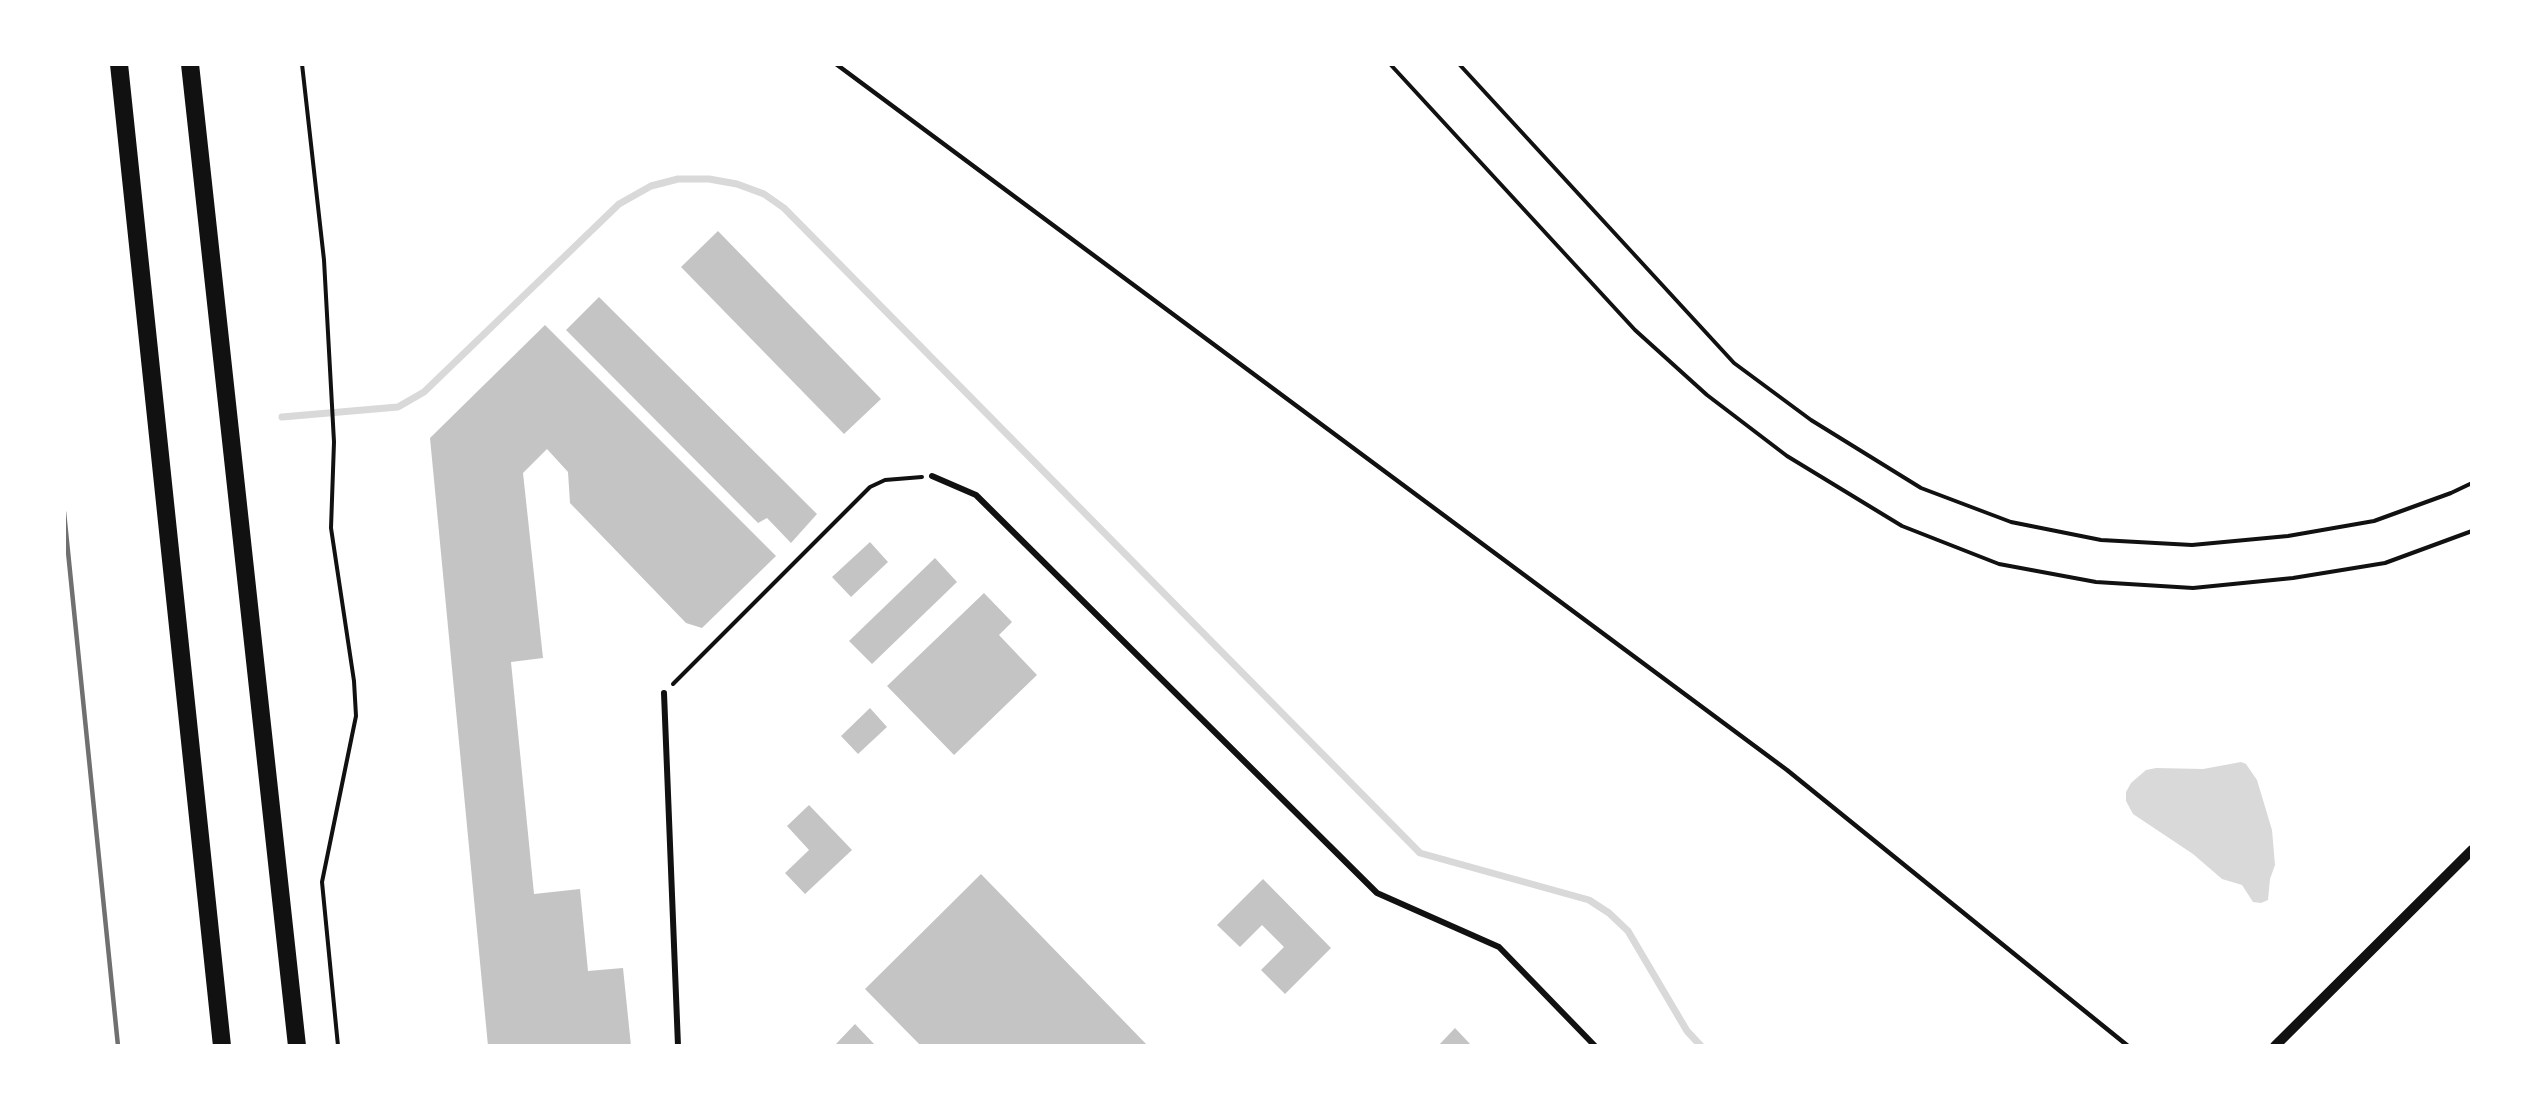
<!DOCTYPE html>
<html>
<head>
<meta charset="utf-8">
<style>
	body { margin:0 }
	#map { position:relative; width:2536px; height:1110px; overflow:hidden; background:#fff; font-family:Ubuntu,sans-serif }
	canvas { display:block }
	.frame { position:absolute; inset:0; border:66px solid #fff; pointer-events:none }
</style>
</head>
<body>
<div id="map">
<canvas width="2536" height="1110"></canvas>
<div class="frame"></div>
</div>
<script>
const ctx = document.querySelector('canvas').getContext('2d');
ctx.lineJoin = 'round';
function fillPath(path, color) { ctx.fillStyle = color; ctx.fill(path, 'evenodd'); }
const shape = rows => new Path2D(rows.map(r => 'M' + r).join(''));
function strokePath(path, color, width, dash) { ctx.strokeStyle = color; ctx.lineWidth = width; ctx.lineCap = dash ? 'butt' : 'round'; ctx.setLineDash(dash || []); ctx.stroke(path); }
const water = shape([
	[2241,762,2246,764,2257,780,2272,830,2275,865,2270,879,2268,900,2261,903,2253,902,2242,885,2222,879,2193,854,2133,814,2126,801,2126,792,2131,783,2146,770,2156,768,2203,769]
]);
const stream = shape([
	[282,417,398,407,424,392,619,204,651,186,678,179,709,179,737,184,764,194,784,208,1420,853,1589,900,1609,913,1628,931,1687,1031,1701,1046]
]);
const building = shape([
	[718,231,881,399,844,434,681,267],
	[599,297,817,514,791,543,767,518,758,523,566,330],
	[545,325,776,556,702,628,686,623,570,503,568,472,547,449,523,473,543,658,511,662,534,894,580,889,588,971,623,968,631,1046,488,1046,430,438],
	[870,542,888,562,851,597,832,577],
	[935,558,957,582,872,664,849,641],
	[984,593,1012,622,999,635,1037,675,954,755,887,686],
	[870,708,887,727,858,754,841,736],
	[809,805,852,850,805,894,785,873,809,850,787,826],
	[981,874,1148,1046,921,1046,865,989],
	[1263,879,1331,948,1285,994,1261,970,1284,947,1262,925,1240,947,1217,925],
	[855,1024,876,1046,834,1046],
	[1455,1028,1472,1046,1438,1046]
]);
const path = shape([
	[302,64,324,260,334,442,331,528,354,681,356,716,322,882,338,1046],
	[1390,64,1635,330,1707,395,1787,456,1902,526,1999,564,2096,582,2193,588,2293,578,2385,563,2472,531],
	[1459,64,1734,363,1811,420,1921,488,2011,522,2101,540,2192,545,2288,536,2374,521,2451,493,2472,483],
	[673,684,870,487,885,480,922,477]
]);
const service = shape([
	[836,64,1787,770,2128,1046]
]);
const minor = shape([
	[932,476,976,495,1377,893,1499,947,1595,1046],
	[664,693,678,1046]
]);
const tertiary = shape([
	[2275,1046,2472,850]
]);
const motorway = shape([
	[119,64,222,1046],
	[190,64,297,1046]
]);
const rail = shape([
	[64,512,118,1046]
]);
fillPath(water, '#d9d9d9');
strokePath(stream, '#d9d9d9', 7);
fillPath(building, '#c4c4c4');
strokePath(path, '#111', 4);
strokePath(service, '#111', 4.5);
strokePath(minor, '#111', 6);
strokePath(tertiary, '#111', 10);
strokePath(motorway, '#111', 18);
strokePath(rail, '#707070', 4.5);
</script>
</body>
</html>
